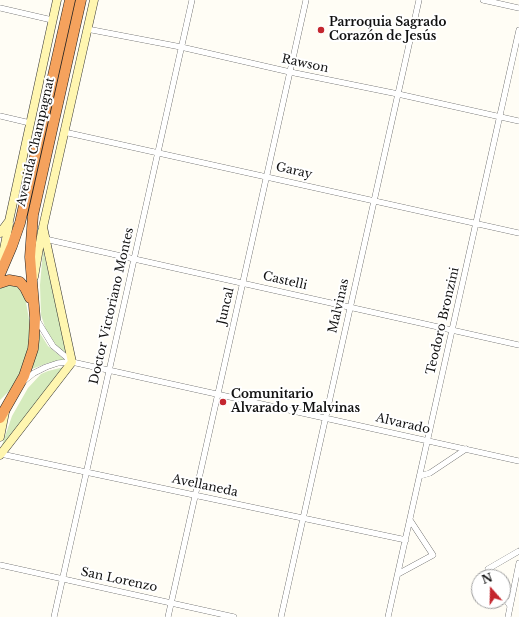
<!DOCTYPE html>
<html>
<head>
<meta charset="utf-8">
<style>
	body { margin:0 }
	#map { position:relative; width:519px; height:617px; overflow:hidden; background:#fffdf5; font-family:"Libre Baskerville",serif }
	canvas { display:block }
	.north { position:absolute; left:471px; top:569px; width:40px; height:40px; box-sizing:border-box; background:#fff; border:1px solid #a0a0a0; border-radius:50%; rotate:340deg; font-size:11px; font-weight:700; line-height:16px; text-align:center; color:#111 }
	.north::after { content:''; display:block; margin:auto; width:14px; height:18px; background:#c4262e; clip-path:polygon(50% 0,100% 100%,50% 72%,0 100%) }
</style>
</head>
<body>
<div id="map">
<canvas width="519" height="617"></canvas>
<div class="north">N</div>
</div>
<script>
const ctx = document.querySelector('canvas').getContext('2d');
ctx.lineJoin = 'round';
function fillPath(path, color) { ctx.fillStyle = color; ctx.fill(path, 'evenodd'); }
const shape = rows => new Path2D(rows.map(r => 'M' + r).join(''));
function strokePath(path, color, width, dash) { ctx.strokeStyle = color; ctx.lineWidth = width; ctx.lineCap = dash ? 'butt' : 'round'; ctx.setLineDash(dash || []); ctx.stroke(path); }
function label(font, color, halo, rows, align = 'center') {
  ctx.font = font + ' "Libre Baskerville",serif'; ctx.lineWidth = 4; ctx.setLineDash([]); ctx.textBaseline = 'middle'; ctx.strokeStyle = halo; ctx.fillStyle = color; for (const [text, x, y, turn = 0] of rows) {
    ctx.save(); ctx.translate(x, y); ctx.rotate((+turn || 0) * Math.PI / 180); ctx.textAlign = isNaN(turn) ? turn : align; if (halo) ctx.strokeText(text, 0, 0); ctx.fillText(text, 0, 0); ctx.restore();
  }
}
const green = shape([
	[43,250,67,353,62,351,50,338,46,330,41,315,40,285],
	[8,284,15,286,18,288,25,297,29,319,29,342,26,357,19,377,13,387,0,400,0,288],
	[38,330,48,346,66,361,48,363,32,369],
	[64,367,1,448,12,416,28,388,41,374,48,371]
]);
const street = shape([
	[483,0,519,8],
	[0,8,52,20],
	[87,29,181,47,290,72,398,94,519,121],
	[0,116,30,123],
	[64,132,519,233],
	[45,239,519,345],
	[37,320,53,346,72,362],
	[24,381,34,373,46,367,58,363,72,362,519,461],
	[1,454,406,540],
	[420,476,430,473,466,449],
	[0,565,234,617],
	[398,574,433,555,410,520],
	[492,577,488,569,519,551],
	[503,595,510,606],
	[54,617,192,0],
	[168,617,306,0],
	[281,617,419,0],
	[388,617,519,30],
	[508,617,519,563]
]);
const secondary = shape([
	[0,233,9,221,57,0],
	[1,264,9,224],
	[34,277,42,231],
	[0,437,5,412],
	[0,455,72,362,43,227,94,0]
]);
const highway = shape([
	[0,274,12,246,20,223,70,0],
	[0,283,9,280,20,282,25,288,30,298],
	[0,418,24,376,33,349,34,339,35,318,30,257,33,215,81,0]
]);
const markers = [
	[321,30,4,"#c4262e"],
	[223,402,4,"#c4262e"]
];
const poiNames = [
	["Parroquia Sagrado",329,23],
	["Corazón de Jesús",329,37],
	["Comunitario",231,395],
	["Alvarado y Malvinas",231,409]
];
const streetNames = [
	["Rawson",305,64,12],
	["Avenida Champagnat",36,142,-77],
	["Garay",294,171,13],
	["Castelli",285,281,13],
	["Doctor Victoriano Montes",112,306,-77],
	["Juncal",226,306,-77],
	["Malvinas",339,306,-77],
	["Teodoro Bronzini",443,321,-77],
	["Alvarado",403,424,13],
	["Avellaneda",205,486,12],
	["San Lorenzo",119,580,12]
];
fillPath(green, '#d5ebbd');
strokePath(street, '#444', 6);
strokePath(secondary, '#333', 9);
strokePath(highway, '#222', 11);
strokePath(street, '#fff', 5.5);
strokePath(secondary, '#fff6b0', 8);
strokePath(highway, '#f5a25d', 10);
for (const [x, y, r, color] of markers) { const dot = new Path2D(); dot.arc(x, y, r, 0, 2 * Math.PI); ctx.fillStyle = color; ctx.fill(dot); strokePath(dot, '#fff', 1.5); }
label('bold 12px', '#111', '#fff', poiNames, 'left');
label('12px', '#111', '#fff', streetNames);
</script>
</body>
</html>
